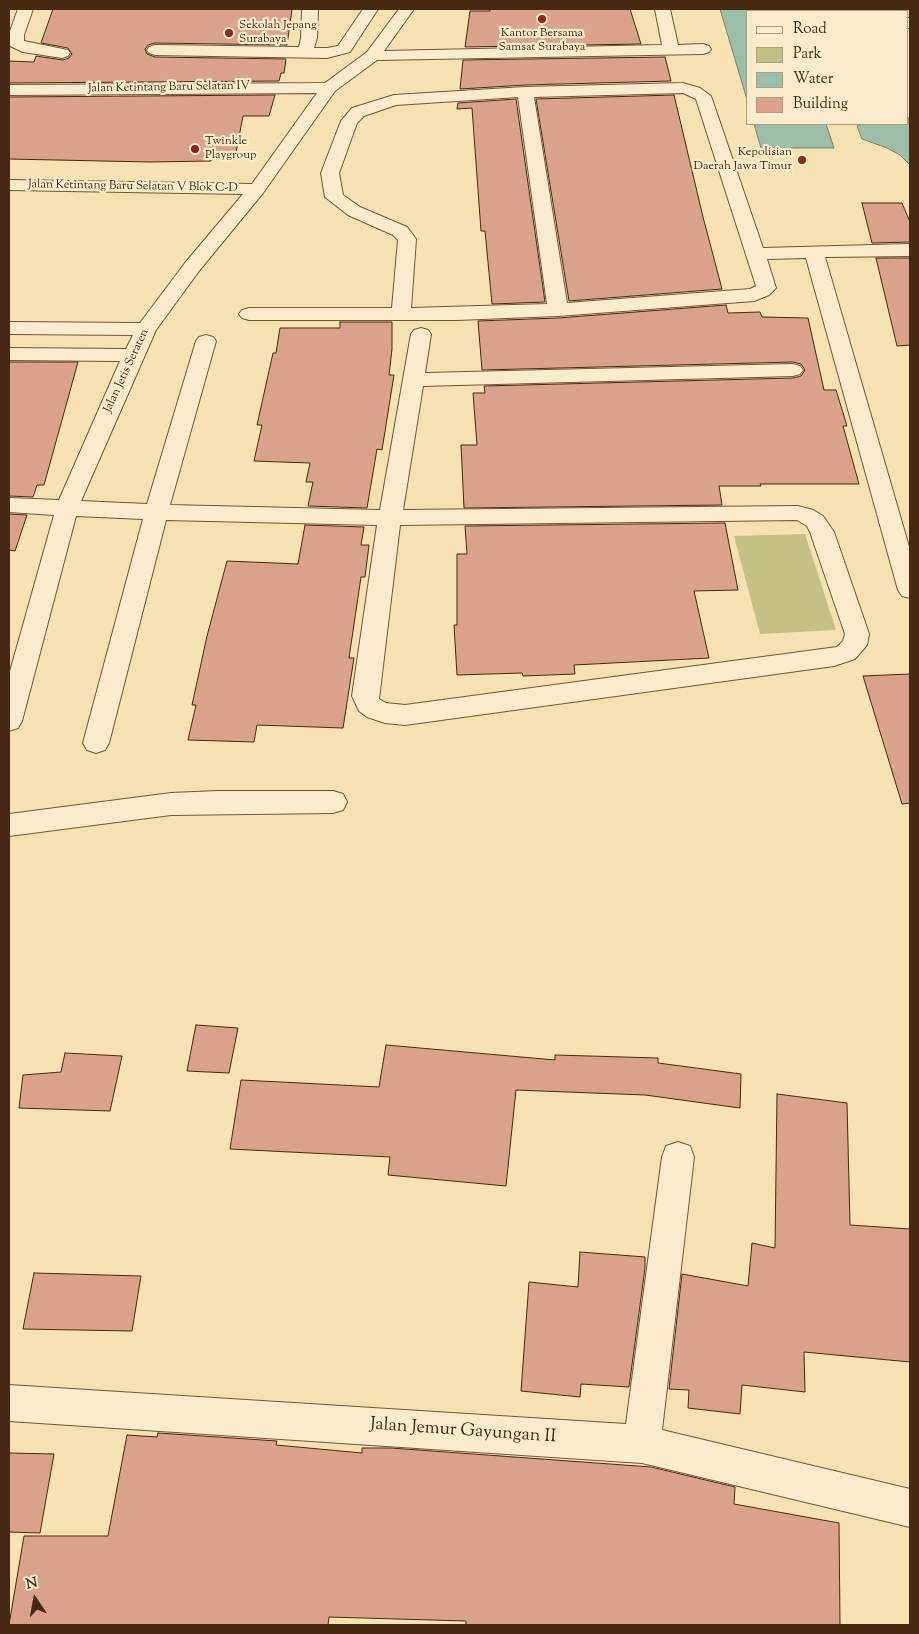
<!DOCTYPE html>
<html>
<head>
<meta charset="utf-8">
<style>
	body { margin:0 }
	#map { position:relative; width:919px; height:1634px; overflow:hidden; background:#f5e2b0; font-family:"Sorts Mill Goudy",serif }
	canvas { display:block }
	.frame { position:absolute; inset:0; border:10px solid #472810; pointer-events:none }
	.legend { position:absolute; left:746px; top:10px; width:162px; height:115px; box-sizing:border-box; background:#f8eccc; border:1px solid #b19e81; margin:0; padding:6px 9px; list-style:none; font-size:15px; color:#472810 }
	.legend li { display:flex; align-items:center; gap:10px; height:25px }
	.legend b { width:25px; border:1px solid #b19e81 }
	.north { position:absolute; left:10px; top:1574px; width:50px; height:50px; -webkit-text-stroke:4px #f8eccc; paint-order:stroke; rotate:348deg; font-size:14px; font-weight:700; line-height:20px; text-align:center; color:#472810 }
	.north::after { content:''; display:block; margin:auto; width:18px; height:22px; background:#472810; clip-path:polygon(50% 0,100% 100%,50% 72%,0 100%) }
</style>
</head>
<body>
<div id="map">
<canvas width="919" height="1634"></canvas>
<div class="frame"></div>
<ul class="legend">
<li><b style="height:6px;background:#f8eccc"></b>Road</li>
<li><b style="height:14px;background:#c3c186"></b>Park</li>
<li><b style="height:14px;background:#9cbea9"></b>Water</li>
<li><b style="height:14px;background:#daa288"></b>Building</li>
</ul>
<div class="north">N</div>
</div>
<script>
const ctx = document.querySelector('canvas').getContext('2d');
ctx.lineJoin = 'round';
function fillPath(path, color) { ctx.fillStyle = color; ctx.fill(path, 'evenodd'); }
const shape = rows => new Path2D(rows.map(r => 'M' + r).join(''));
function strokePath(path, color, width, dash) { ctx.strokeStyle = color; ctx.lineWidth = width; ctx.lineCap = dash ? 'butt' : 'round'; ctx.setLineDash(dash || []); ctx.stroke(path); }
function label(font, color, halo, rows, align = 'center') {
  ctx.font = font + ' "Sorts Mill Goudy",serif'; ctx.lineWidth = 4.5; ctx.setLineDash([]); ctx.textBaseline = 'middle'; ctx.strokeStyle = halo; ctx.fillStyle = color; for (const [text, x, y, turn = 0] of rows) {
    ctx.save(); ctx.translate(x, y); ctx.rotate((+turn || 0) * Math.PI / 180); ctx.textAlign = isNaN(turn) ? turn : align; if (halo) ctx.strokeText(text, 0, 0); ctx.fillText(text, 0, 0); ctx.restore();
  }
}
const green = shape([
	[805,534,836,630,760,634,734,536]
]);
const water = shape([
	[720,9,789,9,790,11,748,11,748,103,720,9],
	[908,118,910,118,910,165,900,155,887,148,862,139,857,126,862,124,908,124,908,118],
	[754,124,826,124,834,148,761,148,754,124]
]);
const building = shape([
	[53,9,292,9,287,45,155,43,148,45,145,49,147,54,155,57,286,59,284,73,281,73,279,81,9,83,9,61,34,62,36,56,63,60,69,58,72,54,68,48,41,43,53,9],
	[490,9,630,9,641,44,465,47,470,11,490,11,490,9],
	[665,57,671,81,525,85,460,89,463,60,665,57],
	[275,95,269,116,243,116,235,158,212,158,211,161,150,162,9,159,9,97,275,95],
	[674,95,703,217,722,289,569,301,536,99,674,95],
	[516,99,545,302,492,304,485,231,481,231,472,108,457,109,458,103,516,99],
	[862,203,902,203,910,222,910,242,872,243,862,203],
	[876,258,910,258,910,345,897,346,876,258],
	[726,305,728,313,760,312,762,317,808,318,824,390,836,390,847,426,843,426,859,484,760,484,761,486,719,486,722,505,464,508,461,445,477,445,473,393,485,393,484,386,793,378,801,376,805,370,801,364,793,362,482,370,478,321,558,318,726,305],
	[340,322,392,322,392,349,389,375,394,375,382,450,377,449,367,508,308,506,313,482,306,482,310,463,254,461,262,425,257,425,273,353,276,353,280,328,340,328,340,322],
	[9,362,78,362,44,485,37,485,33,497,9,496,9,362],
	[9,514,27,515,15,551,9,550,9,514],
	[725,523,738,590,694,591,709,658,574,665,575,674,523,676,522,673,457,675,454,625,457,625,457,554,467,554,465,526,725,523],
	[305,525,364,527,361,545,369,545,365,577,361,577,349,658,354,658,343,728,257,725,254,742,188,740,196,705,192,705,207,636,227,561,298,564,305,525],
	[910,674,910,803,902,804,863,676,910,674],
	[196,1025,238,1028,229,1073,187,1071,196,1025],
	[386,1045,555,1060,555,1055,658,1058,658,1063,741,1074,740,1108,645,1095,516,1090,506,1186,388,1175,390,1157,230,1149,241,1080,379,1087,386,1045],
	[65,1053,122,1056,110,1111,19,1108,23,1075,61,1072,65,1053],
	[777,1094,847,1103,850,1225,910,1229,910,1362,804,1352,805,1392,742,1385,740,1414,688,1408,689,1390,669,1389,682,1274,748,1286,752,1243,775,1248,777,1094],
	[580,1252,645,1257,645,1268,629,1387,581,1384,580,1397,521,1391,529,1282,578,1287,580,1252],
	[34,1273,141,1276,132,1331,23,1329,34,1273],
	[158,1433,277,1441,276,1445,362,1453,362,1448,391,1448,651,1467,735,1487,734,1504,839,1523,840,1625,466,1625,466,1621,329,1617,328,1625,9,1625,24,1536,108,1536,127,1435,157,1437,158,1433],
	[9,1453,54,1454,40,1533,9,1532,9,1453]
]);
const minor = shape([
	[18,9,33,9,24,35,24,41,68,50,70,53,68,56,62,58,23,52,10,46,9,34,18,9],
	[302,9,318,9,317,38,314,48,327,48,338,46,363,9,378,9,350,52,327,58,155,55,149,53,147,50,149,47,155,45,299,47,301,38,302,9],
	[399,9,414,9,384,51,662,45,655,9,670,9,678,45,703,44,709,46,711,49,709,52,703,54,377,60,335,91,263,193,199,271,156,330,81,501,147,504,196,341,199,337,206,335,213,337,216,341,170,505,380,510,411,334,414,330,421,328,428,330,431,334,425,373,793,364,800,366,803,370,800,374,793,376,423,386,403,510,798,506,813,510,823,516,834,532,869,634,867,645,855,659,834,666,405,725,385,723,367,717,359,711,352,696,377,525,166,520,109,743,105,750,96,753,87,750,83,743,143,519,76,516,22,721,18,728,9,731,9,675,54,515,9,512,9,498,59,500,120,361,9,360,9,348,126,349,133,335,9,334,9,322,140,323,185,263,243,194,9,190,9,180,252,184,317,93,9,95,9,85,325,83,367,52,399,9],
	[797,520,807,526,810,532,845,634,843,641,837,647,405,705,386,703,379,699,400,525,797,520],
	[908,18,910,18,910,28,908,28,908,18],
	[683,83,700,88,711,96,763,248,910,244,910,256,825,257,910,550,910,598,902,596,898,590,806,258,767,259,776,288,769,295,754,301,558,316,457,320,249,320,242,318,239,314,242,310,249,308,392,308,398,240,393,235,348,215,325,197,321,173,341,121,352,108,394,95,525,87,683,83],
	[683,93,696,99,756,286,750,289,567,303,534,97,683,93],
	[518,97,547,304,411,308,416,239,407,227,360,207,343,195,339,173,357,123,364,116,396,105,518,97],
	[218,791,333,791,343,794,347,802,343,810,333,813,171,815,9,836,9,814,171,793,218,791],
	[678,1142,690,1146,694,1157,662,1430,910,1489,910,1527,642,1463,9,1421,9,1385,626,1424,662,1157,666,1146,678,1142]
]);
const markers = [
	[542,19,5,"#8f2418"],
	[229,33,5,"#8f2418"],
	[195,149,5,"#8f2418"],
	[802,160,5,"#8f2418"]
];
const farPoinames = [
	["Sekolah Jepang",239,26],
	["Surabaya",239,40],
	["Kantor Bersama",542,34,"center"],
	["Samsat Surabaya",542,48,"center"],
	["Twinkle",205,142],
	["Playgroup",205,156],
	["Kepolisian",792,153,"right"],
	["Daerah Jawa Timur",792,167,"right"]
];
const farStreetnames = [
	["Jalan Ketintang Baru Selatan IV",169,88,-1],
	["Jalan Ketintang Baru Selatan V Blok C-D",133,187,1],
	["Jalan Jetis Seraten",127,371,-65]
];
const nearStreetnames = [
	["Jalan Jemur Gayungan II",463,1432,4]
];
fillPath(green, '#c3c186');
fillPath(water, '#9cbea9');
strokePath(water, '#7a826c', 1);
fillPath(building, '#daa288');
strokePath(building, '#472810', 1);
strokePath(minor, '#725638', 2);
fillPath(minor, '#f8eccc');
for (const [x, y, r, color] of markers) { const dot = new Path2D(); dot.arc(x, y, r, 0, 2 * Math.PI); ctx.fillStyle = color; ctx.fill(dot); strokePath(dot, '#f8eccc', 2); }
label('12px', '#472810', '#f8eccc', farPoinames, 'left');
label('12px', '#472810', '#f8eccc', farStreetnames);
label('18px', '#472810', '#f8eccc', nearStreetnames);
</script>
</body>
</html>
